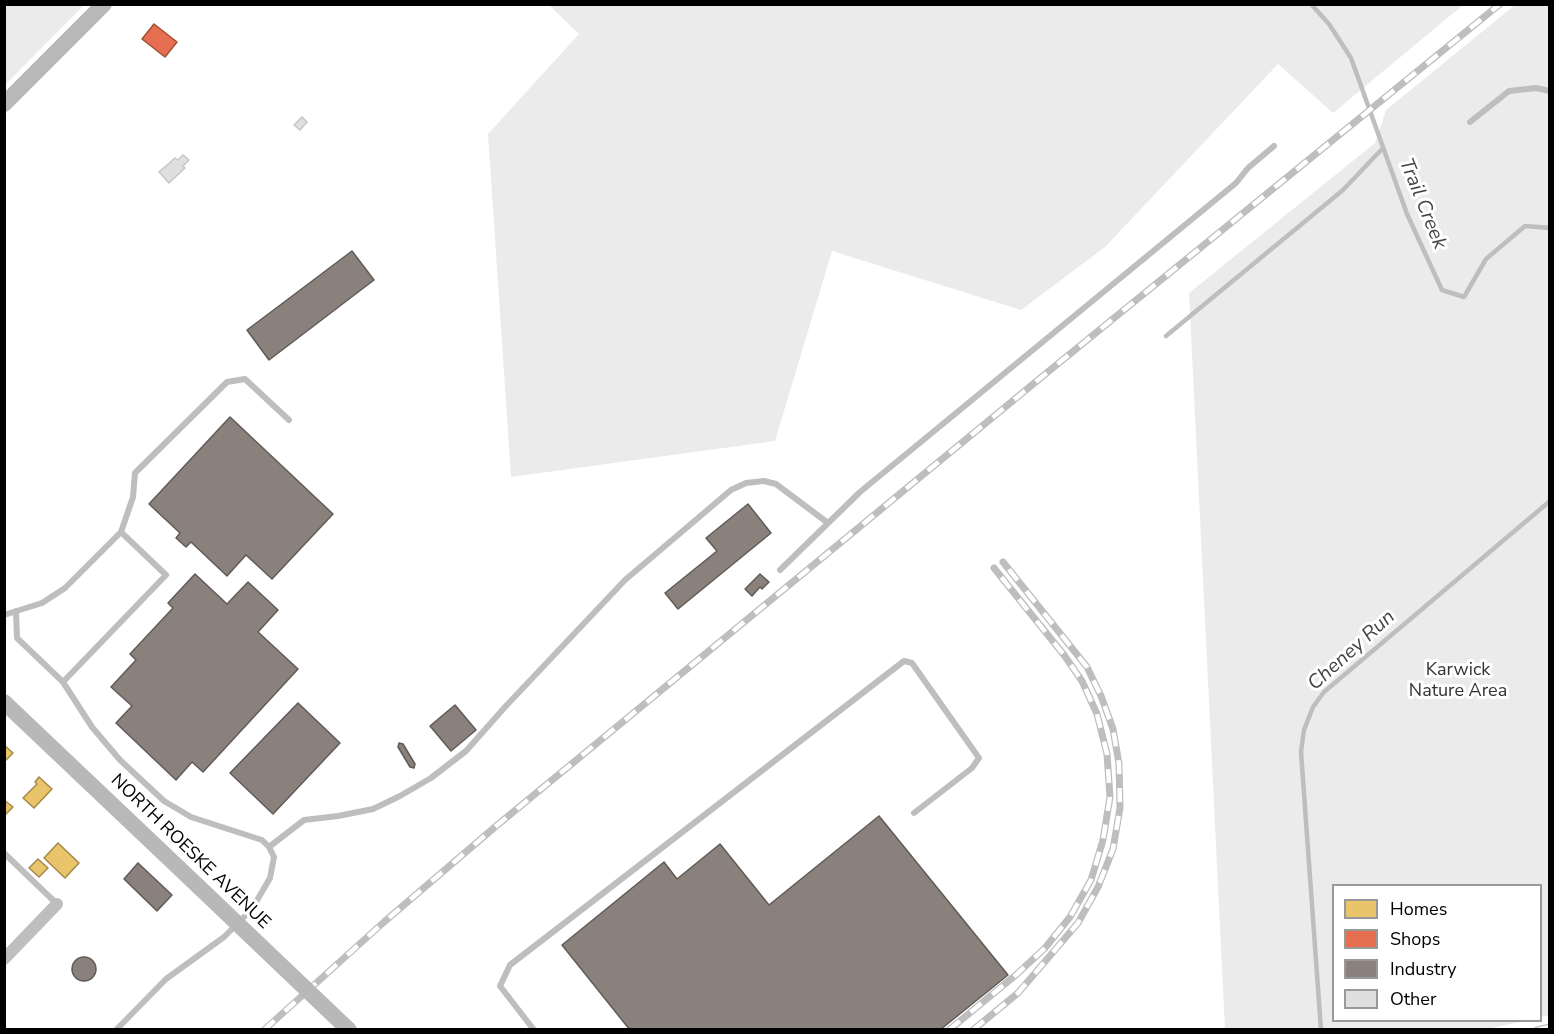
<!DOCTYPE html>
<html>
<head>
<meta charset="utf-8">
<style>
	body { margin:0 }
	#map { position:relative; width:1554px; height:1034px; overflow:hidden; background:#fff; font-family:"Nunito Sans",sans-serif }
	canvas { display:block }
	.frame { position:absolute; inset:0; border:6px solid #000; pointer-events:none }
	.legend { position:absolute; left:1332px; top:884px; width:210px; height:138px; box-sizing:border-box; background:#fff; border:2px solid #999; margin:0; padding:8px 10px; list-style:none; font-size:18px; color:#000 }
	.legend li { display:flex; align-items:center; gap:12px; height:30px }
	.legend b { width:30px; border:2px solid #999 }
</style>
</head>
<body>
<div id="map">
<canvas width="1554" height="1034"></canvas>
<div class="frame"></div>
<ul class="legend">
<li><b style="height:16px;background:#e9c46a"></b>Homes</li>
<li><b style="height:16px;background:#e76f51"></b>Shops</li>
<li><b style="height:16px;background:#8a817c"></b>Industry</li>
<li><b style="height:16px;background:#dfdfdf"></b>Other</li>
</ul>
</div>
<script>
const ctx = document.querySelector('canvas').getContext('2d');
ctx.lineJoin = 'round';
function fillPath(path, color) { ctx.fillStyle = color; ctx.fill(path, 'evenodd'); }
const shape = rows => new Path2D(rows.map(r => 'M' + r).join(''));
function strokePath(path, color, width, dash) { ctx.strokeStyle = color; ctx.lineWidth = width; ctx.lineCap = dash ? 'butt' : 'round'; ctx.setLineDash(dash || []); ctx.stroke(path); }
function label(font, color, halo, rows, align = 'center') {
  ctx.font = font + ' "Nunito Sans",sans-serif'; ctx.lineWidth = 6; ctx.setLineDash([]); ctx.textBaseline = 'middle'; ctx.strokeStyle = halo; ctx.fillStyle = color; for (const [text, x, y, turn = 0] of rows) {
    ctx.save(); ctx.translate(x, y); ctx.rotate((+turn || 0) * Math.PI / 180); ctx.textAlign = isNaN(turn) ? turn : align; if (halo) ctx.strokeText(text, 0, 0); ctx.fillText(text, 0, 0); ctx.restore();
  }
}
const green = shape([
	[5,4,84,5,5,85,4,5],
	[549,5,1463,5,1333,113,1278,64,1105,247,1021,310,832,251,775,441,511,477,488,134,579,34],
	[1515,5,1549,5,1549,1015,1541,1017,1540,886,1334,886,1334,1020,1524,1021,1483,1030,1225,1029,1189,293,1375,143,1386,110]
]);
const homes = shape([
	[4,745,13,753,4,762,4,745],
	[39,777,52,789,34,808,23,798,37,784,35,782,39,777],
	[4,800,13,807,4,816,4,800],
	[58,843,79,863,65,878,44,858,58,843],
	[38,859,48,868,39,877,29,868,38,859]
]);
const shops = shape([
	[154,24,177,42,165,57,142,39,154,24]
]);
const industry = shape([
	[352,251,374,280,269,360,247,330,352,251],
	[230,417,333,514,272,579,246,555,227,576,191,542,186,547,176,538,180,533,149,504,230,417],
	[748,504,771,533,678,609,665,593,717,551,706,538,748,504],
	[195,574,227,604,248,582,278,610,258,632,298,669,203,772,192,762,176,780,116,723,132,706,111,687,136,660,130,654,173,608,168,603,195,574],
	[760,574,769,582,762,589,760,587,752,596,745,589,760,574],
	[298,703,340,743,273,814,230,773,298,703],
	[455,705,476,730,451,751,430,726,455,705],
	[399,743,403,744,415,764,414,768,410,767,398,747,399,743],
	[879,816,1008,975,940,1030,630,1030,562,945,664,862,677,879,720,844,769,905,879,816],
	[138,863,172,895,157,911,124,879,138,863],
	'72 969a12 12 0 1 1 24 0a12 12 0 1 1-24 0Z'
]);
const stream = shape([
	[1311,4,1329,24,1351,58,1407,214,1442,290,1464,297,1486,259,1525,226,1550,228],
	[1166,336,1343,190,1383,148],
	[1321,1030,1301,752,1304,730,1313,707,1324,692,1550,501]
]);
const building = shape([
	[302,117,307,122,300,130,294,125,302,117],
	[183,155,189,160,183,166,185,168,169,183,159,172,175,158,178,160,183,155]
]);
const lane = shape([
	[1470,122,1509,91,1536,88,1550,91],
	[121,532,133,497,135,473,227,382,245,379,289,420],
	[780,570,860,492,1236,183,1248,168,1274,146],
	[4,615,42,603,65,588,121,532,166,575,63,682,17,638,16,611],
	[63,682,92,727,120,760,164,801,191,817,262,840,269,847,274,857,270,878,252,909,224,937,166,979,116,1030],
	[269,847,304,820,338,816,373,809,400,796,431,778,466,751,505,707,625,580,731,490,746,483,764,481,776,484,828,523],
	[4,853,57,904],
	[534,1030,500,986,510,965,904,661,912,663,979,758,972,768,914,813]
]);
const street = shape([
	[4,959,57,904]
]);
const secondary = shape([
	[4,104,104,4],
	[4,702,199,887]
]);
const rail = shape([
	[264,1030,384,922,495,827,1049,371,1500,4],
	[949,1030,1017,974,1045,948,1070,917,1091,880,1103,840,1110,797,1107,754,1097,714,1082,681,1064,655,994,568],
	[973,1030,1018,993,1078,923,1098,887,1113,849,1120,808,1119,764,1113,729,1101,696,1087,667,1003,562],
	[1537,1030,1550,1027]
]);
const secondaryBridge = shape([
	[199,887,349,1030]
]);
const parkNames = [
	["Karwick",1458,671],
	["Nature Area",1458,692]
];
const streetNames = [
	["NORTH ROESKE AVENUE",190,852,44]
];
const waterNames = [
	["Trail Creek",1422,204,68],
	["Cheney Run",1352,651,-42]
];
fillPath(green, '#ebebeb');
fillPath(homes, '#e9c46a');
strokePath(homes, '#a3894a', 1.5);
fillPath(shops, '#e76f51');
strokePath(shops, '#a24e39', 1.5);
fillPath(industry, '#8a817c');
strokePath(industry, '#615a57', 1.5);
strokePath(stream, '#bebebe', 4.5);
fillPath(building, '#dfdfdf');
strokePath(building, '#c6c6c6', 1.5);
strokePath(lane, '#bebebe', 6);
strokePath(street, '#bebebe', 12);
strokePath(secondary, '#b8b8b8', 16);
strokePath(rail, '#bebebe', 7);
strokePath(rail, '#fff', 4.5, [14]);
strokePath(secondaryBridge, '#b8b8b8', 16);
label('18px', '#323232', '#fff', parkNames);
label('18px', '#000', '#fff', streetNames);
label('italic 20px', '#434343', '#fff', waterNames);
</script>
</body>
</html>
